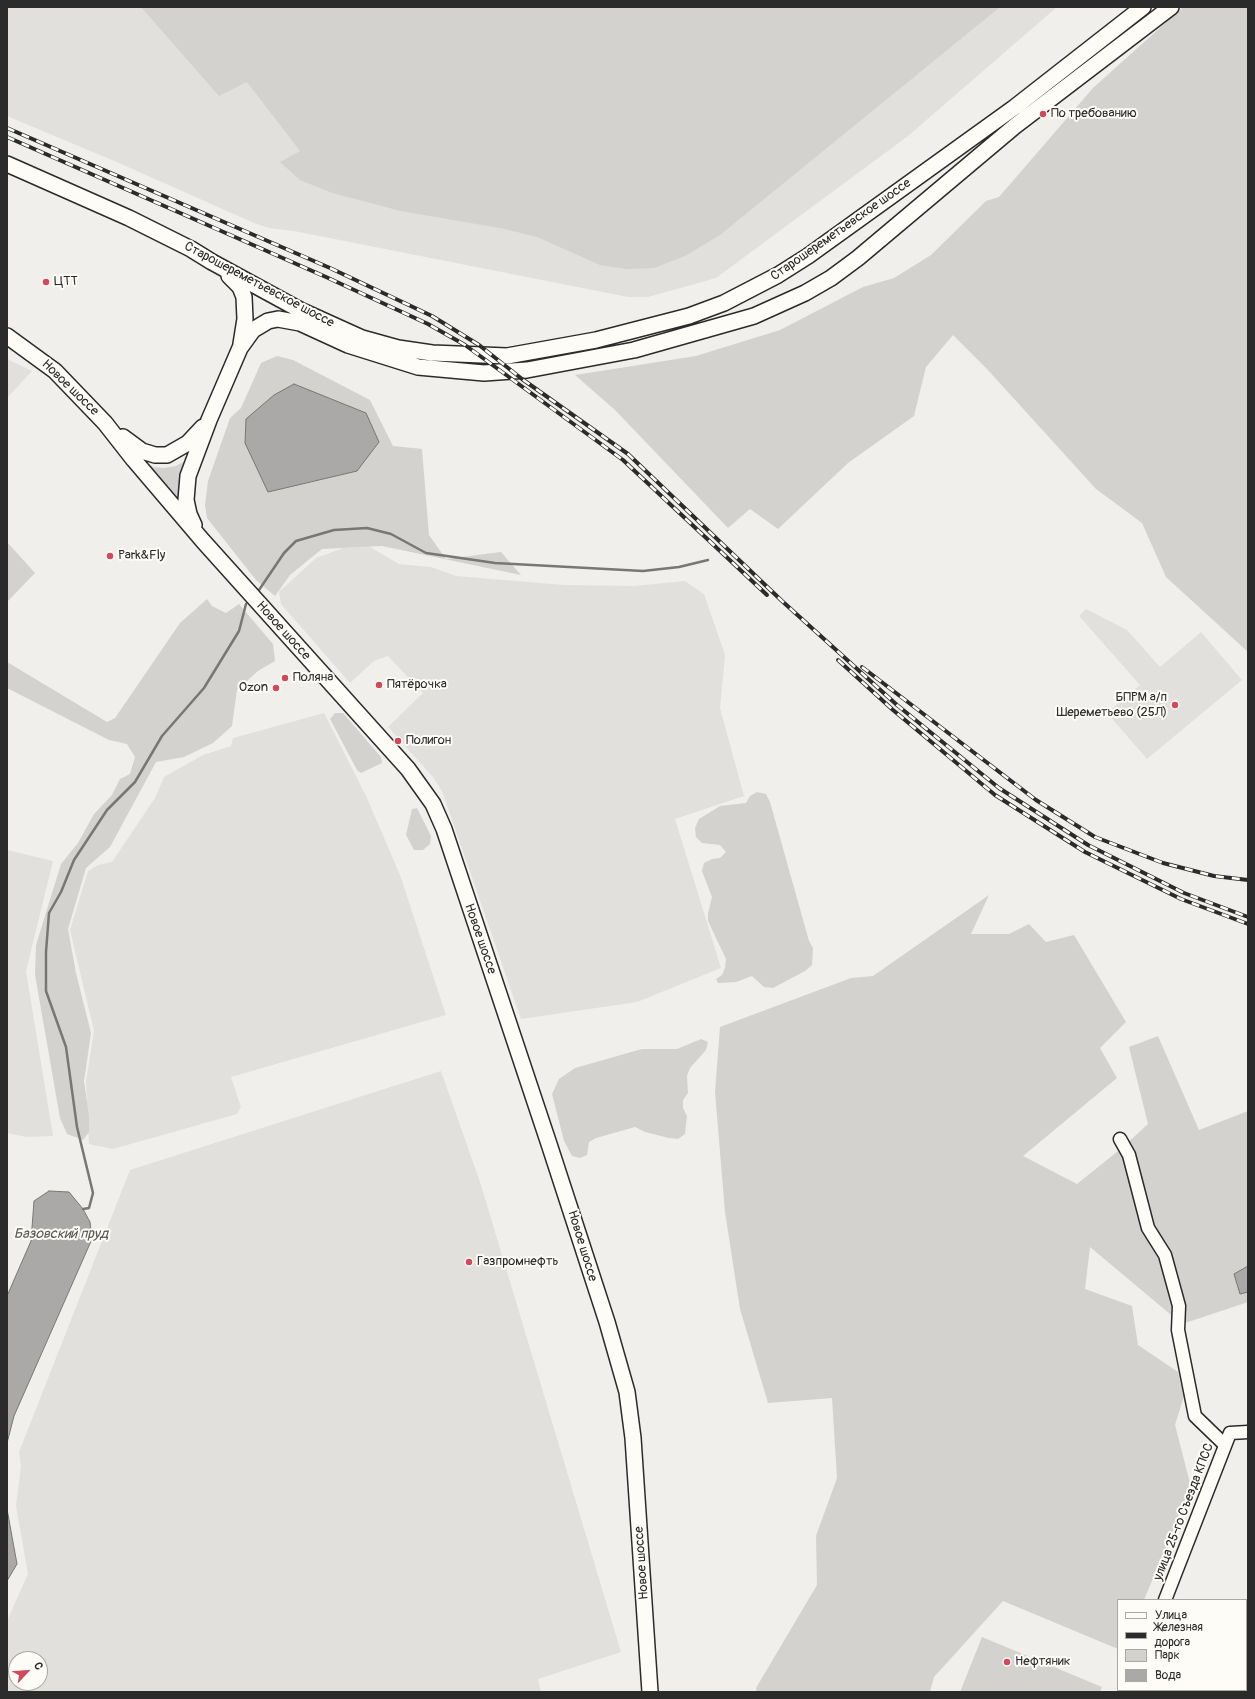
<!DOCTYPE html>
<html>
<head>
<meta charset="utf-8">
<style>
	body { margin:0 }
	#map { position:relative; width:1255px; height:1699px; overflow:hidden; background:#f0efeb; font-family:Pangolin,sans-serif }
	canvas { display:block }
	.frame { position:absolute; inset:0; border:8px solid #2b2b2b; pointer-events:none }
	.legend { position:absolute; left:1117px; top:1599px; width:130px; height:92px; box-sizing:border-box; background:#fdfcf7; border:1px solid #a9a8a5; margin:0; padding:5px 7px; list-style:none; font-size:12px; color:#2b2b2b }
	.legend li { display:flex; align-items:center; gap:8px; height:20px }
	.legend b { width:20px; border:1px solid #a9a8a5 }
	.north { position:absolute; left:8px; top:1651px; width:40px; height:40px; box-sizing:border-box; background:#fdfcf7; border:1px solid #a9a8a5; border-radius:50%; rotate:64deg; font-size:11px; font-weight:700; line-height:16px; text-align:center; color:#2b2b2b }
	.north::after { content:''; display:block; margin:auto; width:14px; height:18px; background:#d1495b; clip-path:polygon(50% 0,100% 100%,50% 72%,0 100%) }
</style>
</head>
<body>
<div id="map">
<canvas width="1255" height="1699"></canvas>
<div class="frame"></div>
<ul class="legend">
<li><b style="height:5px;background:#fdfcf7"></b>Улица</li>
<li><b style="height:5px;background:#2b2b2b"></b>Железная дорога</li>
<li><b style="height:11px;background:#d3d2cf"></b>Парк</li>
<li><b style="height:11px;background:#aaa9a7"></b>Вода</li>
</ul>
<div class="north">С</div>
</div>
<script>
const ctx = document.querySelector('canvas').getContext('2d');
ctx.lineJoin = 'round';
function fillPath(path, color) { ctx.fillStyle = color; ctx.fill(path, 'evenodd'); }
const shape = rows => new Path2D(rows.map(r => 'M' + r).join(''));
function strokePath(path, color, width, dash) { ctx.strokeStyle = color; ctx.lineWidth = width; ctx.lineCap = dash ? 'butt' : 'round'; ctx.setLineDash(dash || []); ctx.stroke(path); }
function label(font, color, halo, rows, align = 'center') {
  ctx.font = font + ' Pangolin,sans-serif'; ctx.lineWidth = 4; ctx.setLineDash([]); ctx.textBaseline = 'middle'; ctx.strokeStyle = halo; ctx.fillStyle = color; for (const [text, x, y, turn = 0] of rows) {
    ctx.save(); ctx.translate(x, y); ctx.rotate((+turn || 0) * Math.PI / 180); ctx.textAlign = isNaN(turn) ? turn : align; if (halo) ctx.strokeText(text, 0, 0); ctx.fillText(text, 0, 0); ctx.restore();
  }
}
const built = shape([
	[7,7,1057,7,908,136,716,278,648,297,628,297,294,231,269,228,254,223,119,163,7,116],
	[7,359,32,371,7,398],
	[370,547,399,564,431,567,456,576,564,585,634,586,685,581,704,594,725,655,720,708,744,796,675,819,721,968,637,1002,521,1019,442,791,433,777,388,727,423,693,388,656,374,661,350,683,281,604,279,592,316,558,343,548],
	[1086,609,1127,630,1160,667,1201,632,1242,680,1147,759,1107,713,1140,685,1079,616],
	[324,713,366,796,400,875,446,1015,231,1077,241,1107,237,1114,113,1149,89,1144,86,1082,94,1031,70,930,88,871,98,865,112,862,155,798,164,777,203,755,231,746,233,738],
	[7,850,53,861,26,971,53,1136,27,1137,7,1133],
	[441,1071,481,1185,621,1652,538,1679,541,1692,7,1692,7,1621,28,1574,16,1506,21,1466,19,1452,130,1170],
	[16,1659,40,1659,40,1683,16,1683]
]);
const green = shape([
	[141,7,1000,7,720,235,685,256,654,268,626,269,600,265,537,237,505,229,401,211,332,193,300,180,280,162,300,151,247,82,219,96],
	[1183,7,1248,7,1248,652,1166,577,1142,523,1096,489,987,369,953,335,926,367,914,416,848,463,778,529,750,509,728,528,615,410,575,375,696,356,780,330,863,287,894,278,931,255,986,201,999,197,1093,88],
	[277,356,293,360,370,400,393,446,422,449,429,535,446,559,501,552,521,575,382,546,322,549,290,575,275,596,256,580,207,518,205,505,208,481,230,418,241,408,261,363],
	[187,460,180,503,146,464,154,467,164,468,176,466],
	[7,542,35,573,7,602],
	[207,599,212,606,226,613,239,604,273,644,275,661,258,671,237,690,232,726,213,743,184,757,156,762,110,847,86,868,68,929,76,973,91,1033,84,1081,89,1116,89,1132,83,1140,67,1134,60,1118,35,975,36,945,61,864,78,843,94,814,112,795,120,779,130,774,135,757,127,744,109,740,7,688,7,662,107,722,115,718,180,623],
	[335,713,343,713,381,757,382,763,361,773,357,770,330,719],
	[757,792,766,794,770,802,809,941,813,948,812,965,805,971,773,988,764,987,752,976,736,982,718,983,716,979,722,975,725,968,726,959,708,921,708,913,712,897,702,871,704,863,712,859,720,858,726,852,720,845,702,843,696,837,695,828,699,819,720,806,746,803,750,796],
	[417,808,431,836,430,844,423,850,414,850,406,835,412,809],
	[989,895,971,934,1009,934,1029,924,1046,942,1074,935,1126,1022,1100,1048,1117,1078,1023,1156,1077,1184,1123,1147,1148,1124,1129,1047,1158,1036,1199,1130,1248,1111,1248,1302,1182,1324,1090,1247,1085,1289,1132,1306,1138,1345,1178,1372,1184,1396,1175,1425,1191,1487,1144,1600,1118,1600,1118,1649,1003,1601,934,1677,930,1692,757,1692,756,1688,817,1585,816,1536,837,1478,832,1398,768,1403,740,1309,725,1212,715,1092,720,1027,851,978,873,976],
	[701,1039,708,1042,706,1050,690,1068,687,1076,688,1093,683,1100,683,1108,687,1116,685,1134,678,1139,669,1138,645,1132,635,1127,596,1138,589,1142,587,1155,580,1158,572,1156,564,1141,552,1094,559,1079,575,1068,642,1049,677,1049],
	[982,1637,1102,1687,1100,1692,960,1692]
]);
const water = shape([
	[294,384,366,413,379,442,357,471,268,492,245,443,246,419,274,395,294,384],
	[49,1191,69,1192,83,1209,90,1222,92,1239,14,1416,7,1443,7,1296,31,1241,34,1201,49,1191],
	[1248,1266,1248,1292,1240,1294,1234,1274,1248,1266],
	[7,1509,17,1564,7,1581,7,1509]
]);
const stream = shape([
	[259,590,284,553,296,541,334,530,367,528,391,534,426,553,495,563,643,571,679,567,708,560],
	[83,1209,89,1208,93,1193,77,1127,66,1047,46,991,46,952,49,913,61,892,74,860,107,810,135,782,162,736,204,688,239,631,246,604]
]);
const minor = shape([
	[1120,1139,1129,1155,1148,1228,1165,1255,1179,1306,1178,1330,1195,1416,1225,1445],
	[1165,1600,1230,1433,1248,1432],
	[1130,1692,1131,1690]
]);
const major = shape([
	[7,164,129,218,191,249,212,262,300,310,362,338,398,348,432,353,507,356,596,340,689,316,724,303,778,275,808,256,1015,107,1143,7],
	[229,276,240,287,244,297,245,319,241,344],
	[7,336,55,371,105,423,134,460,203,541,408,769,433,804,444,829,549,1144,607,1322,627,1392,633,1438,650,1692],
	[123,437,142,451,155,455,167,455,188,443,203,427],
	[194,525,189,514,186,500,188,476,209,420,240,348,253,330,268,321,278,319,300,323,348,345,418,367,484,373,527,370,634,350,754,316,805,293,831,278,858,258,1015,126,1171,7]
]);
const rail = shape([
	[7,128,330,268,432,316,479,345,522,379,628,454,782,601,897,705,999,788,1088,845,1184,893,1248,917],
	[7,137,326,277,428,324,465,345,623,460,767,595],
	[838,660,893,710,995,795,1085,852,1181,899,1248,924],
	[862,667,1036,800,1095,837,1163,863,1214,876,1248,880]
]);
const markers = [
	[1043,114,4,"#d1495b"],
	[46,282,4,"#d1495b"],
	[110,556,4,"#d1495b"],
	[285,678,4,"#d1495b"],
	[379,685,4,"#d1495b"],
	[276,688,4,"#d1495b"],
	[1175,705,4,"#d1495b"],
	[398,741,4,"#d1495b"],
	[469,1262,4,"#d1495b"],
	[1007,1662,4,"#d1495b"]
];
const poiNames = [
	["По требованию",1051,114],
	["ЦТТ",54,282],
	["Park&Fly",118,556],
	["Поляна",293,678],
	["Пятёрочка",387,685],
	["Ozon",268,688,"right"],
	["БПРМ а/п",1167,698,"right"],
	["Шереметьево (25Л)",1167,713,"right"],
	["Полигон",406,741],
	["Газпромнефть",477,1262],
	["Нефтяник",1015,1662]
];
const streetNames = [
	["Старошереметьевское шоссе",841,230,-35],
	["Старошереметьевское шоссе",259,285,28],
	["Новое шоссе",70,388,44],
	["Новое шоссе",283,631,48],
	["Новое шоссе",480,939,71],
	["Новое шоссе",582,1246,73],
	["улица 25-го Съезда КПСС",1184,1512,-69],
	["Новое шоссе",642,1563,-94]
];
const waterNames = [
	["Базовский пруд",61,1234]
];
fillPath(built, '#e1e0dc');
fillPath(green, '#d3d2cf');
fillPath(water, '#aaa9a7');
strokePath(water, '#777775', 1);
strokePath(stream, '#777775', 2.5);
strokePath(minor, '#2b2b2b', 15);
strokePath(major, '#2b2b2b', 18);
strokePath(minor, '#fdfcf7', 12);
strokePath(major, '#fdfcf7', 15);
strokePath(rail, '#2b2b2b', 4);
strokePath(rail, '#fdfcf7', 2.5, [8]);
for (const [x, y, r, color] of markers) { const dot = new Path2D(); dot.arc(x, y, r, 0, 2 * Math.PI); ctx.fillStyle = color; ctx.fill(dot); strokePath(dot, '#fdfcf7', 1.5); }
label('13px', '#2b2b2b', '#fdfcf7', poiNames, 'left');
label('13px', '#2b2b2b', '#fdfcf7', streetNames);
label('italic 14px', '#575756', '#fdfcf7', waterNames);
</script>
</body>
</html>
